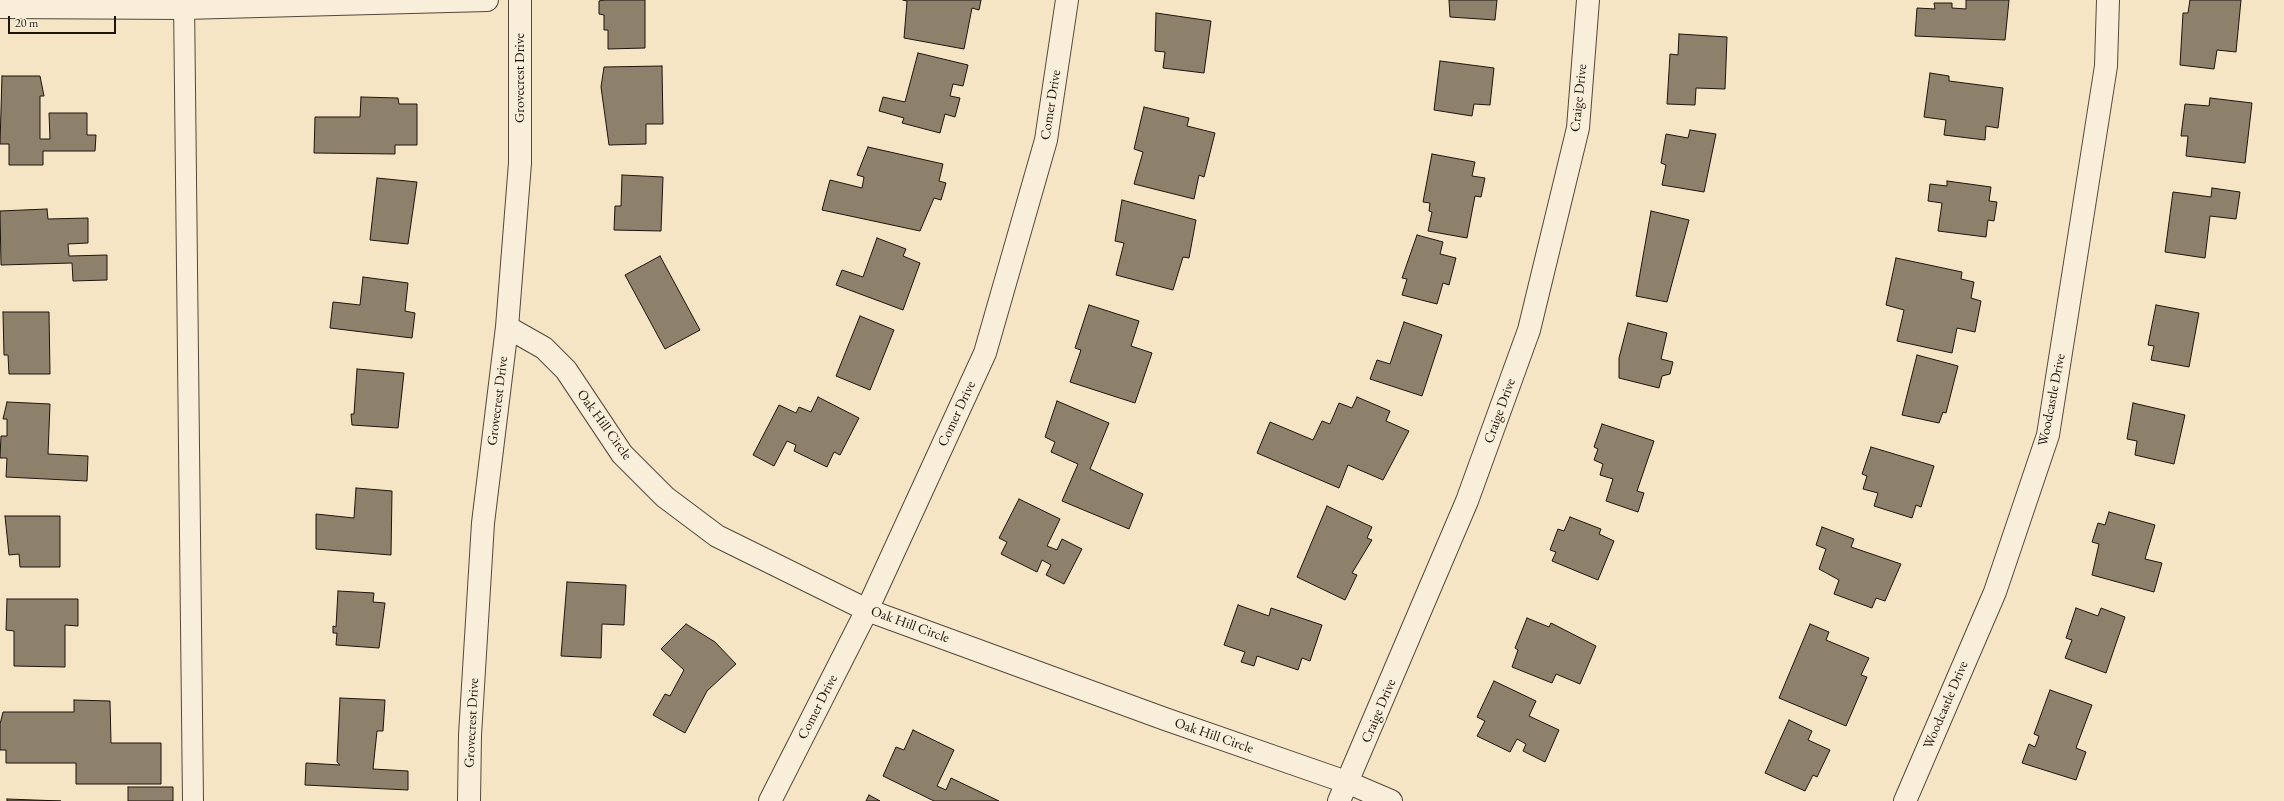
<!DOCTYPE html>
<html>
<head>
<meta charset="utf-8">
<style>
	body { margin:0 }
	#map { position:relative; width:2284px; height:801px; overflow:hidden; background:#f5e5c5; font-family:"EB Garamond",serif }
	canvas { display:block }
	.scale { position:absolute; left:8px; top:16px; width:108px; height:18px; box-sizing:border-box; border:2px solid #1d140c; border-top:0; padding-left:5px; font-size:12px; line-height:14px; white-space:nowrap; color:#1d140c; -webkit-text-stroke:3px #f8eed9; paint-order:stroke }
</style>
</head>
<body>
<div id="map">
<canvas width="2284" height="801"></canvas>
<div class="scale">20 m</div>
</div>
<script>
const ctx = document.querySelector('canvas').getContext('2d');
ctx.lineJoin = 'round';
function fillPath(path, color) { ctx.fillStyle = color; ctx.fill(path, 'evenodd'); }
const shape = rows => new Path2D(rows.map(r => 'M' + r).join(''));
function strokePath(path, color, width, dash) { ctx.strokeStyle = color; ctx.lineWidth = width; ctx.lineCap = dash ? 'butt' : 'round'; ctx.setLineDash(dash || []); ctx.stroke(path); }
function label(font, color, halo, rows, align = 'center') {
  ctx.font = font + ' "EB Garamond",serif'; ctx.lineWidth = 4; ctx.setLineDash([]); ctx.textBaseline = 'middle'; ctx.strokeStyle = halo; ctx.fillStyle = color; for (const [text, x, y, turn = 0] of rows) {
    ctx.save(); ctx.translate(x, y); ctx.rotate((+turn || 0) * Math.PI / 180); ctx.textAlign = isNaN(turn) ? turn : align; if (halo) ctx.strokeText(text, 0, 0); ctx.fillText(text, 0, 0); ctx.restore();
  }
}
const building = shape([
	[604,0,645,0,645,48,608,49,608,30,604,30,604,15,599,14,599,1,604,0],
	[903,0,981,0,979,10,972,8,964,49,904,38,907,1,903,0],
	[1449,0,1497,0,1495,20,1450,17,1449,0],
	[1966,0,2009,0,2005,40,1915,36,1917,8,1935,9,1934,3,1952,3,1952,8,1966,9,1966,0],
	[2190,0,2241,0,2236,52,2217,50,2214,69,2180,65,2183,13,2188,13,2190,0],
	[1156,13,1211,21,1204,73,1163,68,1165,52,1155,51,1156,13],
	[1679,34,1727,37,1725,89,1696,88,1695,105,1667,104,1670,54,1678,55,1679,34],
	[918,53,968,65,963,86,953,84,950,96,960,98,955,117,945,114,940,133,902,123,904,118,879,111,883,97,905,102,918,53],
	[1440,61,1494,68,1490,105,1474,104,1472,116,1434,110,1440,61],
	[662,66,663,124,646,124,646,144,609,145,601,87,604,67,662,66],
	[1930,73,1949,76,1949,81,2003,88,1998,128,1986,126,1985,140,1944,135,1946,120,1924,117,1930,73],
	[2,76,40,76,44,96,40,96,40,139,50,139,49,113,87,113,87,135,96,135,95,151,43,151,43,165,9,165,9,144,0,144,2,76],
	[361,97,398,98,399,104,417,104,417,145,395,145,395,154,314,153,315,117,360,117,361,97],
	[2210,98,2252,103,2245,163,2186,156,2188,136,2181,136,2185,104,2209,106,2210,98],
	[1144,107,1189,118,1187,126,1215,133,1204,177,1199,175,1194,199,1134,184,1143,152,1134,149,1144,107],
	[1690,130,1716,134,1704,192,1662,185,1666,165,1661,163,1666,134,1688,138,1690,130],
	[868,147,943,164,939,181,946,183,941,200,934,198,920,231,822,210,830,180,862,188,864,177,857,175,868,147],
	[1432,154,1475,162,1472,176,1485,178,1481,197,1475,196,1467,238,1428,231,1432,212,1429,211,1430,203,1423,202,1432,154],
	[622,175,663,177,661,231,614,230,615,206,621,206,622,175],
	[377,178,417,182,408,244,370,240,377,178],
	[1947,181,1991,187,1989,201,1997,202,1994,221,1988,220,1986,237,1938,231,1942,203,1928,201,1930,184,1947,186,1947,181],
	[2212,188,2240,192,2236,219,2210,216,2205,258,2165,252,2173,192,2211,197,2212,188],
	[1122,200,1196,220,1189,258,1183,257,1173,290,1116,275,1124,243,1115,241,1122,200],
	[47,209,48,219,88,218,88,243,68,244,69,256,107,255,107,280,73,281,72,263,1,265,0,211,47,209],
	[1651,211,1689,220,1667,302,1636,296,1651,211],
	[1417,235,1443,242,1440,254,1456,258,1449,285,1443,283,1437,304,1402,295,1407,279,1402,278,1417,235],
	[877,238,906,249,903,256,920,263,903,310,836,285,842,270,863,277,877,238],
	[660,256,700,330,665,349,625,275,660,256],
	[1896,258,1962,272,1961,279,1974,282,1971,298,1981,301,1975,332,1957,328,1952,353,1897,341,1904,310,1886,305,1896,258],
	[363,277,408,283,405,311,415,313,412,338,330,328,333,302,360,305,363,277],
	[1089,305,1139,321,1131,346,1152,353,1135,403,1070,382,1081,350,1075,348,1089,305],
	[2156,305,2199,313,2189,367,2151,360,2154,346,2148,345,2156,305],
	[3,312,49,312,50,374,9,374,8,355,4,355,3,312],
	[860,316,894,330,870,390,836,376,860,316],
	[1404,322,1442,335,1422,396,1370,379,1377,360,1390,364,1404,322],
	[1628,323,1667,333,1661,359,1673,362,1670,374,1662,376,1659,388,1619,378,1619,358,1628,323],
	[1917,355,1958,366,1946,413,1943,412,1939,423,1902,415,1917,355],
	[357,369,404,373,398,428,352,425,351,414,354,414,357,369],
	[818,397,859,418,840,455,834,452,827,467,794,451,796,445,787,441,774,466,753,455,779,405,796,413,799,407,811,412,818,397],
	[1357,397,1390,411,1386,421,1409,431,1383,480,1348,465,1339,488,1257,453,1270,422,1313,440,1322,421,1330,424,1339,403,1352,408,1357,397],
	[1057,401,1109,423,1090,469,1143,494,1129,529,1062,501,1078,464,1051,452,1055,442,1045,437,1057,401],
	[7,402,50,404,48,454,88,456,87,481,6,477,7,458,0,458,1,436,7,436,7,419,3,419,7,402],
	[2133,403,2185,415,2174,464,2135,455,2137,441,2127,439,2133,403],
	[1602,424,1654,441,1637,491,1644,493,1638,512,1606,501,1613,479,1600,475,1603,464,1594,460,1598,449,1594,447,1602,424],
	[1871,447,1934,466,1921,507,1916,505,1912,518,1874,506,1878,493,1863,489,1867,476,1862,474,1871,447],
	[356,488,392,491,391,555,316,549,316,514,354,518,356,488],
	[1019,499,1060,519,1047,546,1057,550,1062,539,1082,549,1064,584,1046,575,1051,565,1042,560,1037,572,1001,554,1007,542,999,538,1019,499],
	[1327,506,1372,527,1367,538,1372,540,1352,573,1357,575,1345,600,1297,577,1327,506],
	[2109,512,2155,525,2145,559,2162,563,2154,592,2092,575,2099,544,2092,542,2098,523,2105,525,2109,512],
	[5,516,60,516,60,567,20,567,19,554,9,555,5,516],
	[1570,517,1601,529,1599,534,1614,541,1598,580,1552,561,1556,552,1550,550,1558,529,1564,531,1570,517],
	[1822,527,1854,539,1851,547,1901,564,1885,601,1876,598,1872,608,1834,594,1839,580,1819,569,1826,549,1816,545,1822,527],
	[567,582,626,585,624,625,602,624,601,658,561,656,567,582],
	[338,591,374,593,373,602,385,603,379,648,336,645,337,633,333,633,333,626,336,627,338,591],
	[7,599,78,599,78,626,65,625,65,667,14,666,14,631,6,630,7,599],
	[1238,605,1269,616,1271,608,1322,625,1310,661,1302,658,1298,670,1257,656,1254,666,1241,662,1245,652,1224,645,1238,605],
	[2076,608,2098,616,2101,608,2125,617,2106,673,2065,658,2072,640,2066,638,2076,608],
	[1527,618,1549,627,1551,623,1596,646,1580,684,1556,674,1552,683,1512,667,1518,650,1515,648,1527,618],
	[686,624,715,642,736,664,707,691,685,733,653,715,665,694,670,696,684,670,661,649,686,624],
	[1810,624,1829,632,1826,640,1869,658,1861,675,1867,677,1846,726,1779,698,1810,624],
	[1494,681,1536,701,1529,716,1559,730,1545,762,1523,751,1526,744,1517,739,1510,752,1477,736,1485,721,1477,717,1494,681],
	[2050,690,2092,705,2076,748,2086,752,2076,780,2022,763,2029,744,2035,747,2039,736,2034,734,2050,690],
	[340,698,385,700,383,731,377,731,373,769,408,771,408,790,305,785,306,763,340,765,337,762,340,698],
	[74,700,110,701,111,743,161,743,161,784,76,784,76,763,6,763,6,750,0,750,0,724,3,712,74,712,74,700],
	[1789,720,1812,731,1808,740,1830,750,1817,777,1813,775,1805,791,1765,773,1789,720],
	[913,730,954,750,937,786,946,790,951,778,999,801,934,801,883,776,896,747,904,750,913,730],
	[128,787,173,787,173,801,128,801,128,787],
	[869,795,880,801,866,801,869,795],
	[7,799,61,801,7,801,7,799]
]);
const service = shape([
	[184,0,193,801]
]);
const minor = shape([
	[0,7,184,8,487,0],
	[507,327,544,348,566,370,622,454,665,497,717,536,867,610,1165,719,1349,783,1391,801],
	[469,801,470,735,483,523,507,327,520,163,520,0],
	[770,801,867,610,985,353,1046,140,1067,0],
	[1339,801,1467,501,1529,330,1578,128,1588,0],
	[1905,801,1995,592,2048,435,2106,66,2108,0]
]);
const streetNames = [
	["Grovecrest Drive",520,78,-90],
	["Craige Drive",1579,98,-84],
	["Comer Drive",1051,105,-81],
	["Woodcastle Drive",2052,400,-79],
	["Grovecrest Drive",498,401,-83],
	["Craige Drive",1500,411,-70],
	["Comer Drive",957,414,-65],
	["Oak Hill Circle",604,425,54],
	["Oak Hill Circle",910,625,20],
	["Woodcastle Drive",1946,705,-67],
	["Comer Drive",818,707,-63],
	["Craige Drive",1379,711,-67],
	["Grovecrest Drive",472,723,-87],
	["Oak Hill Circle",1214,736,19]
];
fillPath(building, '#8d816c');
strokePath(building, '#1d140c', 1);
strokePath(service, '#53483a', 22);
strokePath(minor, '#53483a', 24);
strokePath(service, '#f8eed9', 20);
strokePath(minor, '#f8eed9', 22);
label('14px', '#1d140c', '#f8eed9', streetNames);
</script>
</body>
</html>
